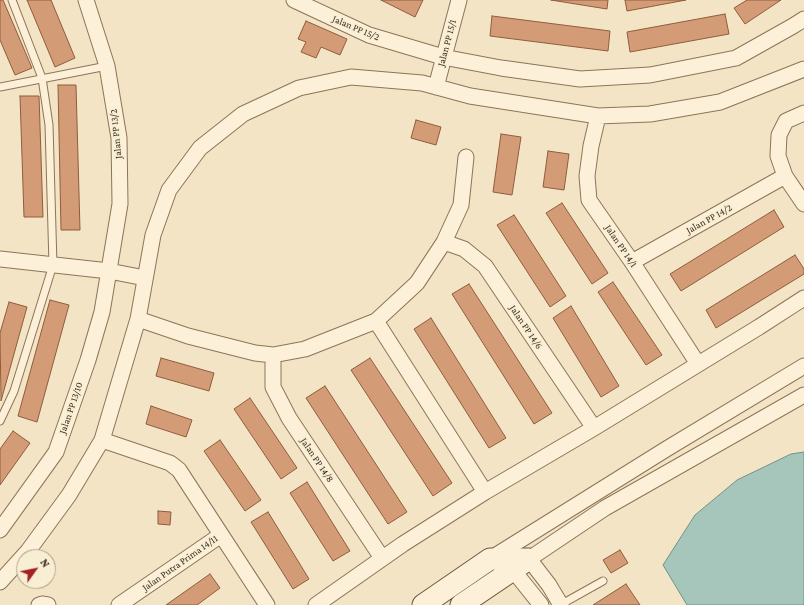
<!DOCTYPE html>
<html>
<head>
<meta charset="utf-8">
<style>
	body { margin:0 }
	#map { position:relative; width:804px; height:605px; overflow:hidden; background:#f2e4c4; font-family:"Crimson Pro",serif }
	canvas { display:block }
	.north { position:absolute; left:16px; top:549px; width:40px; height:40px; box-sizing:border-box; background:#f8eed4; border:1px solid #ada18b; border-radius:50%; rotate:57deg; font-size:11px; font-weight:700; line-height:16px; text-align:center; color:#3d2d1e }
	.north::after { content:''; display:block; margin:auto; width:14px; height:18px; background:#a32326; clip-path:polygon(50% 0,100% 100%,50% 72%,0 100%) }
</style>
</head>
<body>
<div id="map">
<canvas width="804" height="605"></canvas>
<div class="north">N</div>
</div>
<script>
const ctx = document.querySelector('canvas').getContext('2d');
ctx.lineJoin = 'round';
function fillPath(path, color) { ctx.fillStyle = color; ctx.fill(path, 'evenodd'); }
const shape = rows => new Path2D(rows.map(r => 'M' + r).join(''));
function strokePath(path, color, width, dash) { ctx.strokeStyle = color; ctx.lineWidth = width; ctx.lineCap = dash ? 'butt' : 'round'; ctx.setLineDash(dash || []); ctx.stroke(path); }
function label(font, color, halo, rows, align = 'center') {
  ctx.font = font + ' "Crimson Pro",serif'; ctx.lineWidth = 3.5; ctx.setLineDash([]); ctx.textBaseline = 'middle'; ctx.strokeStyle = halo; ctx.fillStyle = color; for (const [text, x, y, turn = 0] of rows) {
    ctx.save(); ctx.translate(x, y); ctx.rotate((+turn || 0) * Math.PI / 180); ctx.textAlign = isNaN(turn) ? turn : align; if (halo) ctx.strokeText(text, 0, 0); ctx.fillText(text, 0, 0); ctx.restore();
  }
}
const water = shape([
	[804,452,804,605,687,605,663,565,695,515,737,480,791,454,804,452]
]);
const building = shape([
	[0,0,3,0,32,68,15,75,0,40,0,0],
	[27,0,51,0,75,58,55,67,27,0],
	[381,0,423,0,415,17,381,0],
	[551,0,608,0,607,9,551,0],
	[625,0,686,0,627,11,625,0],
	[747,0,781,0,745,24,734,8,747,0],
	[725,14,729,34,630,52,627,32,725,14],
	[492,16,610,31,608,51,490,36,492,16],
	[306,21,347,39,340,55,321,47,316,58,301,52,306,42,298,39,306,21],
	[58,85,76,85,80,230,61,230,58,85],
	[20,96,39,96,43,217,24,217,20,96],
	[416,120,441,127,436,145,411,138,416,120],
	[501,134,521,137,512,195,493,192,501,134],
	[548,151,569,154,564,190,543,187,548,151],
	[562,203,608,273,592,284,546,213,562,203],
	[774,210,784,227,681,291,670,274,774,210],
	[514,215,566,296,550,307,497,225,514,215],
	[795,255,804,269,804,274,716,328,706,310,795,255],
	[613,282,662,355,646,365,598,292,613,282],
	[469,284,552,413,534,424,452,294,469,284],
	[50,300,69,305,37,422,18,416,50,300],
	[9,302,27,307,1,401,0,333,9,302],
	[571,306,619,386,601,397,553,318,571,306],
	[431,318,506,438,489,448,414,329,431,318],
	[161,358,214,373,209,391,156,376,161,358],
	[370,358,452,483,433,496,351,370,370,358],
	[325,386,407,512,388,524,306,398,325,386],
	[250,398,297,468,281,479,234,409,250,398],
	[151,406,192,420,186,437,146,424,151,406],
	[13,431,30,443,0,485,0,449,13,431],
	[220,440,261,500,245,511,204,451,220,440],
	[307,482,350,551,333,561,290,493,307,482],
	[158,511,171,512,170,525,158,524,158,511],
	[268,512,309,579,293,589,251,522,268,512],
	[620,550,628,563,611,573,603,560,620,550],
	[210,574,220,588,197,605,166,605,210,574],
	[626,584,640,605,593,605,626,584]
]);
const lane = shape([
	[0,87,107,66],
	[0,421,14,391,53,265,49,125,42,78,12,0],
	[560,605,603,581]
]);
const street = shape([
	[294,0,369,35,443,57,501,68,580,79,650,75,736,58,793,26,804,19],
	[436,87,459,0],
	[804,113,786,121,779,135,778,156,785,176,804,204],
	[598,116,591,146,587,176,589,200,632,262,698,364],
	[444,242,464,249,485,266,594,428],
	[0,259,109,271,145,278],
	[632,262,785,176],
	[138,319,188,336,255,353,273,355,305,349,376,321,417,283,444,242,461,205,466,157],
	[376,321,485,492],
	[273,355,273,387,289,418,382,558],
	[102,440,170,463,179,470,267,605],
	[0,530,56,452,88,360,102,312,120,204,119,138,107,66,86,0],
	[490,559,668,448,804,366],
	[513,570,541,605],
	[0,582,28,551,69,495,102,440,138,319,153,235,169,190,200,148,243,114,299,88,351,77,422,83,470,96,598,116,650,114,720,102,804,69],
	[39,605,42,604,48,605],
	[119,605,221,535],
	[316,605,403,544,485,492,594,428,759,327,804,298],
	[561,605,549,585,529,559,605,508,804,395]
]);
const secondary = shape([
	[423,605,490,559,529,559],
	[461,605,529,559]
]);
const streetNames = [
	["Jalan PP 15/2",356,28,23],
	["Jalan PP 15/1",447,43,-75],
	["Jalan PP 13/2",116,134,-96],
	["Jalan PP 14/2",709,219,-29],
	["Jalan PP 14/1",621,246,56],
	["Jalan PP 14/6",526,327,56],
	["Jalan PP 13/10",71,408,-71],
	["Jalan PP 14/8",317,460,56],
	["Jalan Putra Prima 14/11",180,563,-35]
];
fillPath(water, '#a6c5bb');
strokePath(water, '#6c948a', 1);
fillPath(building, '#d39c77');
strokePath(building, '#905c3c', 1);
strokePath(lane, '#8e7458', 9);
strokePath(street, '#8e7458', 17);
strokePath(secondary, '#70553c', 23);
strokePath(lane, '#fcf1d8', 7);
strokePath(street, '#fcf1d8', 15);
strokePath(secondary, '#fcf1d8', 21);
label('10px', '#3d2d1e', '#f8eed4', streetNames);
</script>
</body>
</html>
